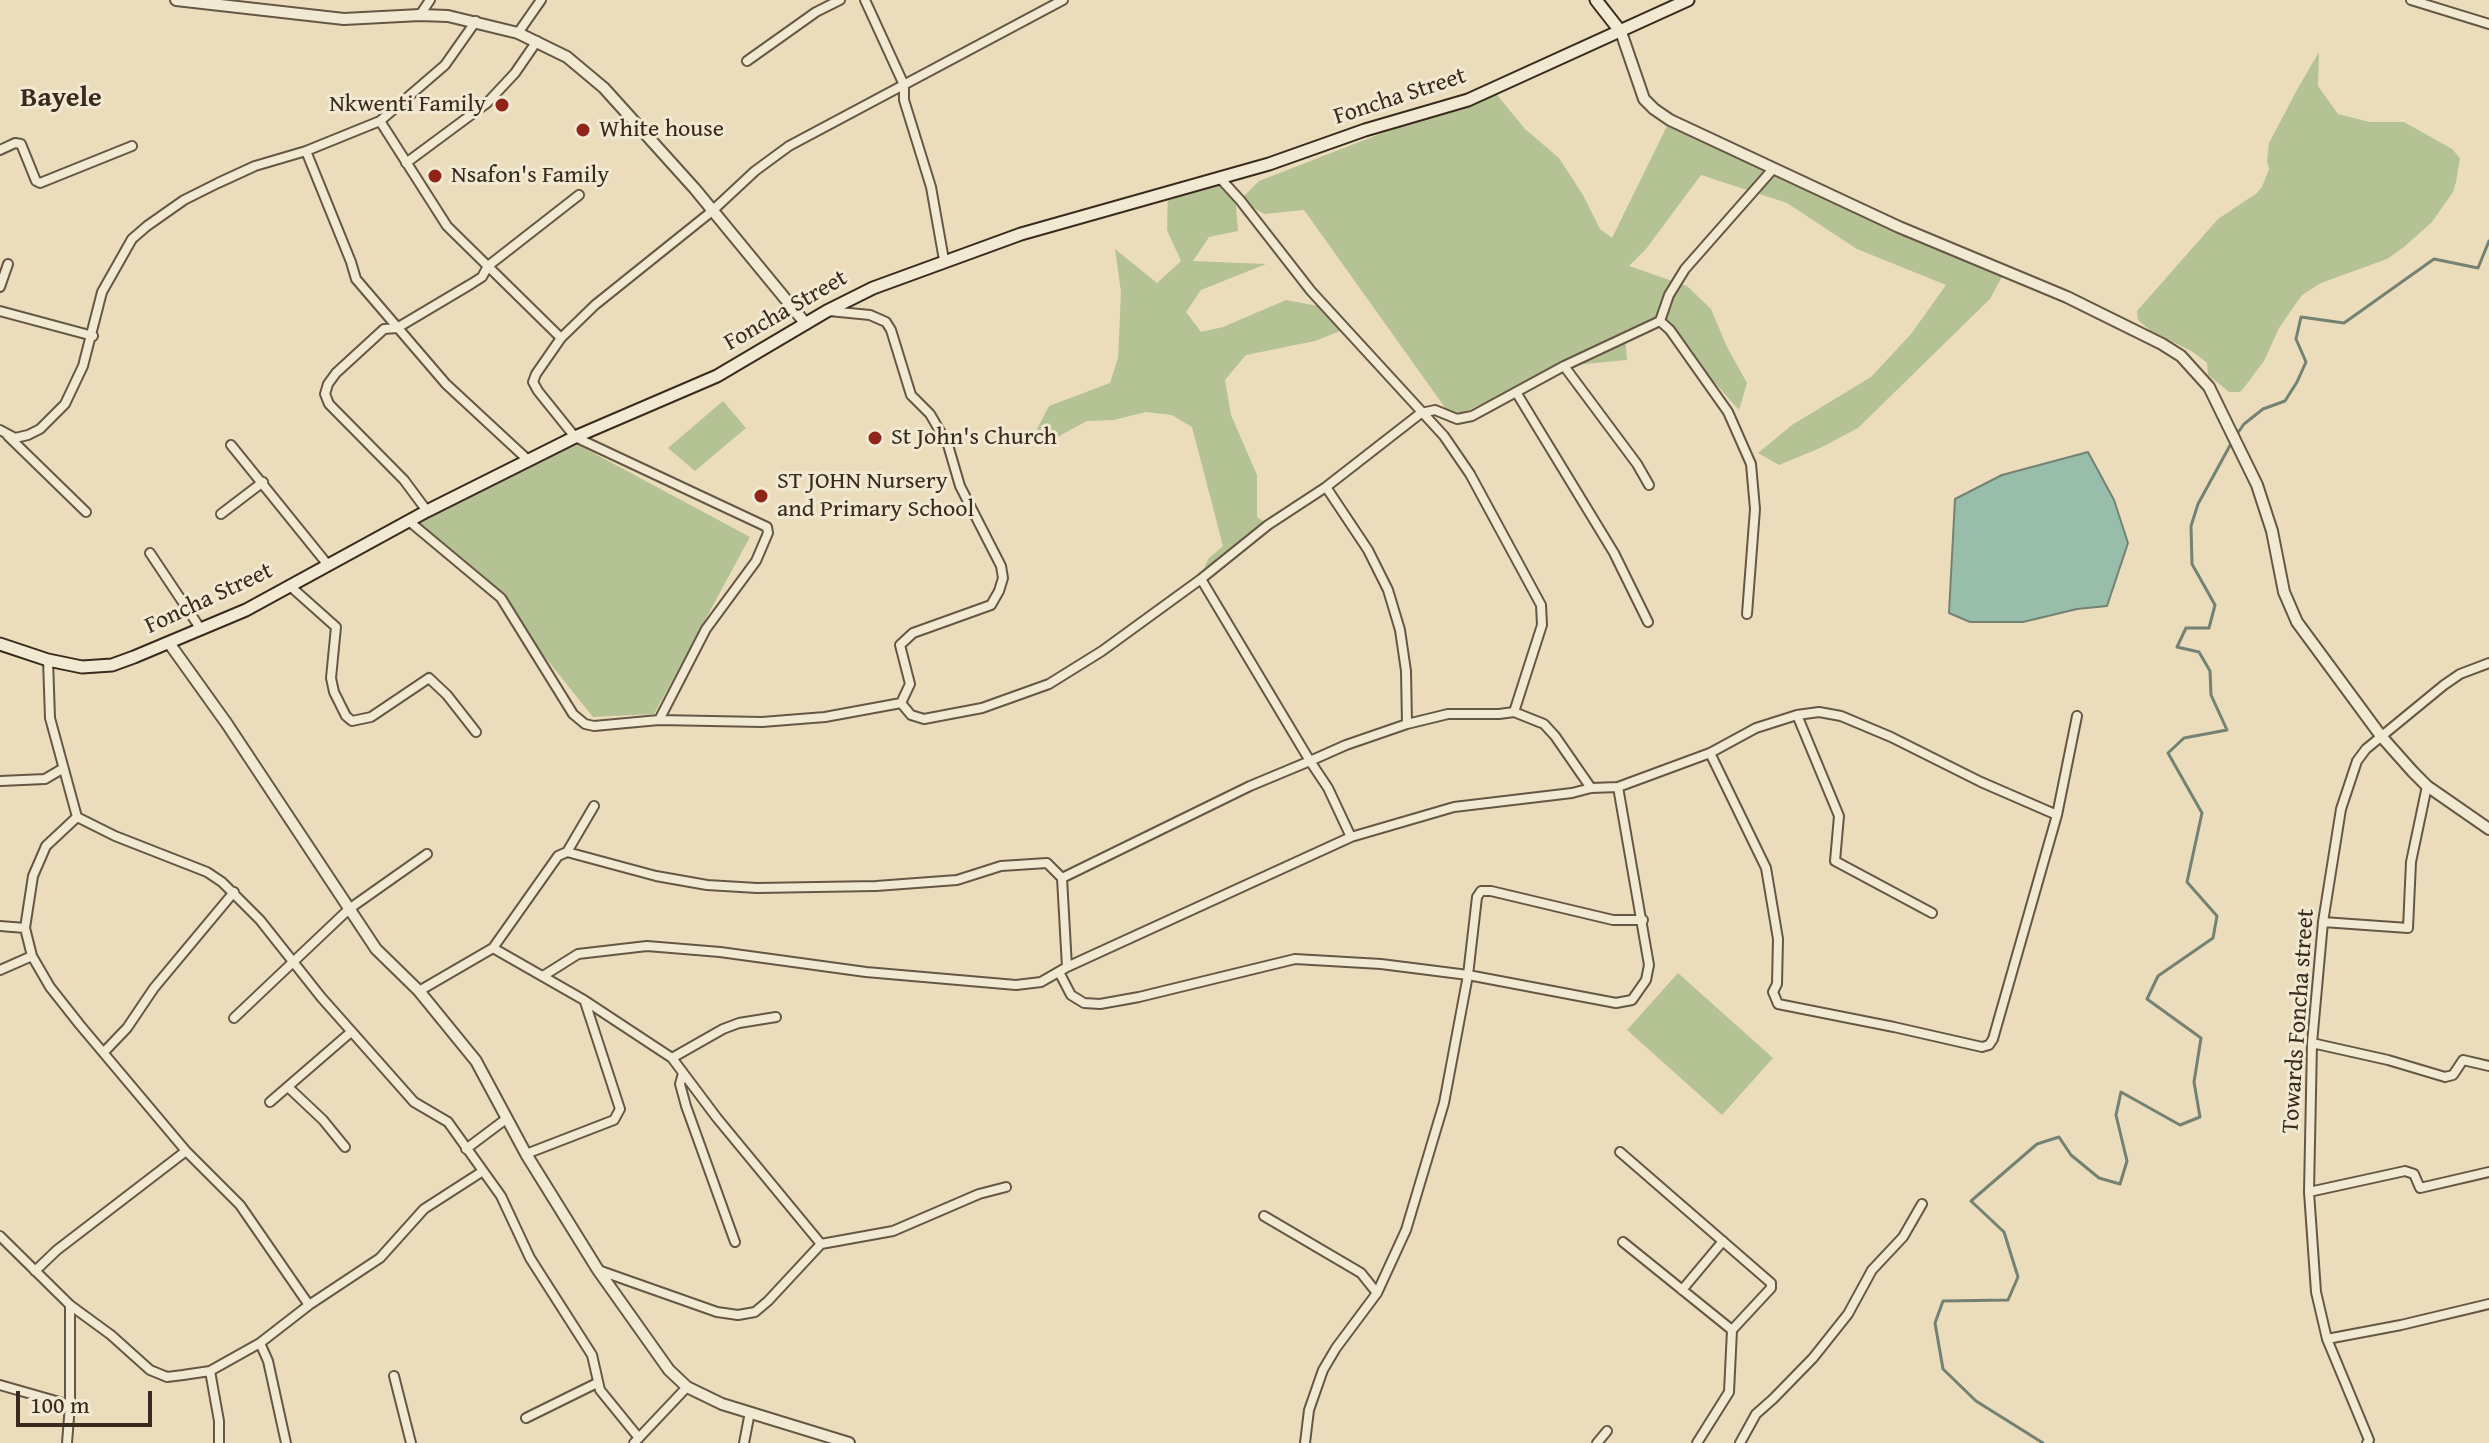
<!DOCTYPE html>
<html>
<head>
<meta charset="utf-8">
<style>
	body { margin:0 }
	#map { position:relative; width:2489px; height:1443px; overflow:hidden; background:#ebddbc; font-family:"Gentium Book Plus",serif }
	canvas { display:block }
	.scale { position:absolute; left:16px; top:1391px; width:136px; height:36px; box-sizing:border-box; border:4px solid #392a1d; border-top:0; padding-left:10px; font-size:24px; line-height:28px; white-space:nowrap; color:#392a1d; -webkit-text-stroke:6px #f2e9d3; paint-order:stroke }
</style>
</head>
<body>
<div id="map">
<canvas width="2489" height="1443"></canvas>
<div class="scale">100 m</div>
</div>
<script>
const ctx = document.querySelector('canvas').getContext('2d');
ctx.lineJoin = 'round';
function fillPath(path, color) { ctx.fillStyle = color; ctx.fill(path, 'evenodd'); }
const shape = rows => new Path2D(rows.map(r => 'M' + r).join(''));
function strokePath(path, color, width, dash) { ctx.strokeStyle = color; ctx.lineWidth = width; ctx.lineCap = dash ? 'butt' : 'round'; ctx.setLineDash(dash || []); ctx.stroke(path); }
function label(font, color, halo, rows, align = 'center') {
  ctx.font = font + ' "Gentium Book Plus",serif'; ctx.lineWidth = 6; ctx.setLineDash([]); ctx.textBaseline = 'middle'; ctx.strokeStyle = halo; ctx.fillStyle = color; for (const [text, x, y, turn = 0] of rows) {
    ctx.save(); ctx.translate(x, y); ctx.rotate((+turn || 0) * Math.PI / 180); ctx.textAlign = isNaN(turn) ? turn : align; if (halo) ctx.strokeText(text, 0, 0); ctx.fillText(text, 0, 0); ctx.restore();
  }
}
const green = shape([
	[2319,52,2318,86,2338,114,2370,122,2404,122,2452,149,2460,158,2456,182,2453,192,2432,222,2404,247,2387,259,2321,283,2302,295,2279,328,2264,361,2246,385,2240,392,2229,392,2208,375,2207,363,2193,352,2151,331,2138,320,2137,311,2218,219,2257,193,2262,187,2269,169,2267,161,2269,143,2298,88],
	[1493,90,1525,129,1559,158,1583,195,1600,229,1612,238,1670,120,2005,271,1990,299,1858,428,1820,448,1779,465,1758,453,1792,425,1871,377,1911,334,1946,285,1857,249,1787,203,1701,175,1646,249,1629,266,1687,286,1711,309,1727,347,1747,383,1739,410,1660,321,1625,337,1627,360,1564,366,1460,414,1446,409,1304,210,1264,214,1240,200,1259,181],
	[1219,177,1235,194,1238,231,1209,237,1193,261,1266,264,1201,290,1186,312,1201,332,1223,327,1286,300,1323,307,1340,331,1315,341,1246,355,1225,380,1231,415,1257,475,1257,517,1268,525,1202,574,1208,559,1223,546,1192,427,1172,415,1146,412,1114,420,1087,421,1048,442,1037,429,1049,406,1110,383,1118,358,1121,292,1115,249,1157,283,1181,261,1167,230,1168,191],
	[723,401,746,428,695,471,668,448],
	[573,442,750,537,654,714,593,717,487,585,415,523],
	[1678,973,1773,1058,1722,1115,1627,1030]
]);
const water = shape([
	[2088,452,2114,500,2128,543,2107,606,2077,609,2023,622,1970,622,1949,613,1955,499,2002,475,2088,452]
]);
const stream = shape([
	[2237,434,2244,424,2263,409,2285,401,2297,382,2306,362,2296,339,2301,317,2344,323,2434,259,2478,268,2489,241],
	[2043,1443,1976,1401,1943,1369,1935,1323,1943,1301,2008,1300,2018,1277,2004,1232,1971,1201,2037,1144,2059,1137,2071,1155,2099,1178,2120,1184,2127,1161,2116,1115,2121,1092,2180,1125,2200,1117,2194,1082,2201,1038,2147,999,2158,976,2213,938,2217,916,2187,882,2202,813,2168,753,2184,738,2227,730,2211,695,2210,671,2199,652,2177,647,2186,628,2209,628,2215,605,2192,564,2191,526,2198,504,2233,440]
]);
const minor = shape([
	[865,0,904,85,904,100,931,187,944,260],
	[2411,0,2489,24],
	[420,15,430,0],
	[518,33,541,0],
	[747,61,816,12,840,0],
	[380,121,447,226,561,338],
	[0,150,15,143,21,144,36,181,40,183,132,146],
	[306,151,351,262,356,279,446,384,528,460],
	[406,163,487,103,515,73,537,41],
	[1219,177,1240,200,1311,291,1444,436,1470,474,1541,605,1542,625,1514,712],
	[0,287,8,264],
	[0,311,93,336],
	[829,311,870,315,886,322,891,330,911,395,930,414,948,445,960,486,1001,566,1003,578,999,591,991,605,913,633,900,645,910,684,901,703],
	[1660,321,1670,330,1728,412,1751,464,1755,509,1747,614],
	[1564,366,1637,464,1649,485],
	[1516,392,1614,553,1648,622],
	[0,430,15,438,28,435,40,429,65,404,83,366,102,292,132,239,147,226,184,200,218,183,255,166,306,151,380,121,445,65,476,21],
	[8,436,86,512],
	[231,445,328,565],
	[1326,487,1368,550,1388,590,1400,630,1406,671,1407,724],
	[427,511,404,480,329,404,325,394,328,384,336,373,384,329,397,328,471,284,482,277,488,266,579,195],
	[221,514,263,482],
	[410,522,501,598,573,714,585,724,594,726,659,720,762,722,825,717,901,703],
	[150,553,200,628],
	[290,586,336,627,331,678,334,692,346,716,352,721,371,717,429,678,447,695,476,732],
	[48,660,50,718,77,817,115,836,207,872,222,882,260,920,321,997,414,1102,448,1122,501,1196,530,1258,592,1355,600,1390,639,1438],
	[901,703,911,715,924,719,982,708,1049,684,1102,651,1201,579,1268,525,1326,487,1421,413,1435,410,1457,419,1472,416,1564,366,1660,321,1669,295,1685,269,1773,169],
	[1797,715,1839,816,1835,861,1932,913],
	[659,720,706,629,756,561,768,533,767,527,575,437,538,391,533,382,536,374,561,338,595,305,711,212,755,171,789,146,1063,0],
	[1710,753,1766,868,1778,939,1777,984,1773,992,1778,1004,1894,1027,1982,1047,1989,1045,1993,1039,2057,815,2077,716],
	[0,781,45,779,62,769],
	[77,817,46,846,33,876,25,928,32,956,50,987,80,1025,186,1151,240,1205,309,1305],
	[1351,837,1328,788,1310,761,1346,745,1407,724,1448,714,1499,714,1514,712,1544,724,1555,736,1591,788],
	[567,852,656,876,707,885,757,888,876,886,957,880,1001,866,1047,863,1062,878,1067,967],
	[1062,878,1250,786,1310,761,1201,579],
	[2323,922,2408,928,2411,862,2427,786],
	[0,926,25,928],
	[493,948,558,856,567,852,594,806],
	[0,970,32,956],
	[1059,972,1071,995,1084,1003,1100,1004,1139,997,1295,959,1381,964,1468,975,1616,1003,1632,1000,1646,980,1649,965,1618,787],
	[543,976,578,954,647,946,720,952,866,972,1016,985,1041,982,1067,967,1351,837,1454,807,1572,793,1591,788,1618,787,1710,753,1756,728,1797,715,1819,712,1841,716,1891,737,1981,782,2057,815],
	[419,991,493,948,584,1000,672,1058,717,1118,821,1244],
	[234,1018,349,909,427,854],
	[2312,1043,2388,1060,2445,1077,2453,1075,2463,1060,2489,1066],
	[104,1052,127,1028,154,988,234,892],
	[672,1058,723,1029,739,1023,776,1017],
	[683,1073,680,1084,686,1106,735,1242],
	[288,1087,323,1120,345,1147],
	[270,1102,351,1032],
	[466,1149,506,1119],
	[1620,1152,1771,1283,1771,1288,1732,1330,1729,1392,1697,1443],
	[526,1154,614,1120,620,1109,585,1002],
	[2309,1192,2405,1171,2414,1174,2420,1188,2489,1172],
	[1264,1216,1361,1273,1377,1293],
	[0,1236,70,1305,111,1335,150,1370,167,1377,183,1375,210,1371,260,1343,309,1305,380,1258,424,1209,483,1171],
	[1623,1242,1732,1330],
	[598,1270,717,1312,738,1315,755,1312,768,1301,821,1244,893,1231,979,1194,1006,1187],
	[35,1271,57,1250,186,1151],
	[1682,1290,1723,1241],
	[2327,1339,2401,1325,2489,1304],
	[260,1343,268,1361,286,1443],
	[210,1371,219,1421,219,1443],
	[394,1376,411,1443],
	[0,1385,70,1405],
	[526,1418,597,1383],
	[67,1443,70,1405,70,1305],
	[634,1443,687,1387],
	[744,1443,750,1412],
	[1305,1443,1309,1410,1323,1370,1336,1348,1377,1293,1406,1230,1444,1103,1468,975,1477,897,1481,891,1491,891,1613,920,1643,920],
	[1597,1443,1607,1431],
	[1740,1443,1756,1414,1773,1399,1813,1358,1848,1314,1872,1270,1903,1237,1922,1204],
	[2367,1443,2369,1440,2327,1339,2316,1292,2309,1192,2312,1043,2323,922,2341,809,2357,761,2366,749,2444,685,2460,674,2489,663]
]);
const tertiary = shape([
	[176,0,344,19,420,15,448,16,518,33,567,57,604,88,695,189,806,324],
	[1621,32,1644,99,1654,109,1670,120,1899,227,2067,297,2162,344,2181,356,2209,387,2257,485,2272,531,2284,592,2297,622,2381,736,2413,772,2427,786,2489,829],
	[169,643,227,724,376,949,419,991,476,1061,526,1154,598,1270,669,1370,687,1387,722,1404,849,1443]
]);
const secondary = shape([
	[1596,0,1621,32],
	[0,644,48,660,82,667,112,665,134,657,246,610,427,511,575,437,717,376,827,311,873,288,1021,234,1269,164,1365,130,1468,100,1688,0]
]);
const markers = [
	[502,105,8,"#8f2418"],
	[583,130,8,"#8f2418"],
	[435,176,8,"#8f2418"],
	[875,438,8,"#8f2418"],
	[761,496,8,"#8f2418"]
];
const streetNames = [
	["Foncha Street",1400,97,-18],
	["Foncha Street",786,311,-30],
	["Foncha Street",209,599,-25],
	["Towards Foncha street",2299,1021,-86]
];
const poiNames = [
	["Nkwenti Family",486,105,"right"],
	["White house",599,130],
	["Nsafon's Family",451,176],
	["St John's Church",891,438],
	["ST JOHN Nursery",777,482],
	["and Primary School",777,510]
];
const quarterNames = [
	["Bayele",61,99]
];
fillPath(green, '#b5c293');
fillPath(water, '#99bdab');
strokePath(water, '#738272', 2);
strokePath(stream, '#738272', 3);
strokePath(minor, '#665745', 12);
strokePath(tertiary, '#665745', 14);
strokePath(secondary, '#392a1d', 15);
strokePath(minor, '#f2e9d3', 8);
strokePath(tertiary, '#f2e9d3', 10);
strokePath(secondary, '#f2e9d3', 11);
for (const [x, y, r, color] of markers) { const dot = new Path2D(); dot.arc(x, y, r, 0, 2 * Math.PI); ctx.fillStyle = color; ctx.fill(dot); strokePath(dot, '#f2e9d3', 3); }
label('24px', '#392a1d', '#f2e9d3', streetNames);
label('24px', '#392a1d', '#f2e9d3', poiNames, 'left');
label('bold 28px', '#392a1d', '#f2e9d3', quarterNames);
</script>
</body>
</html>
